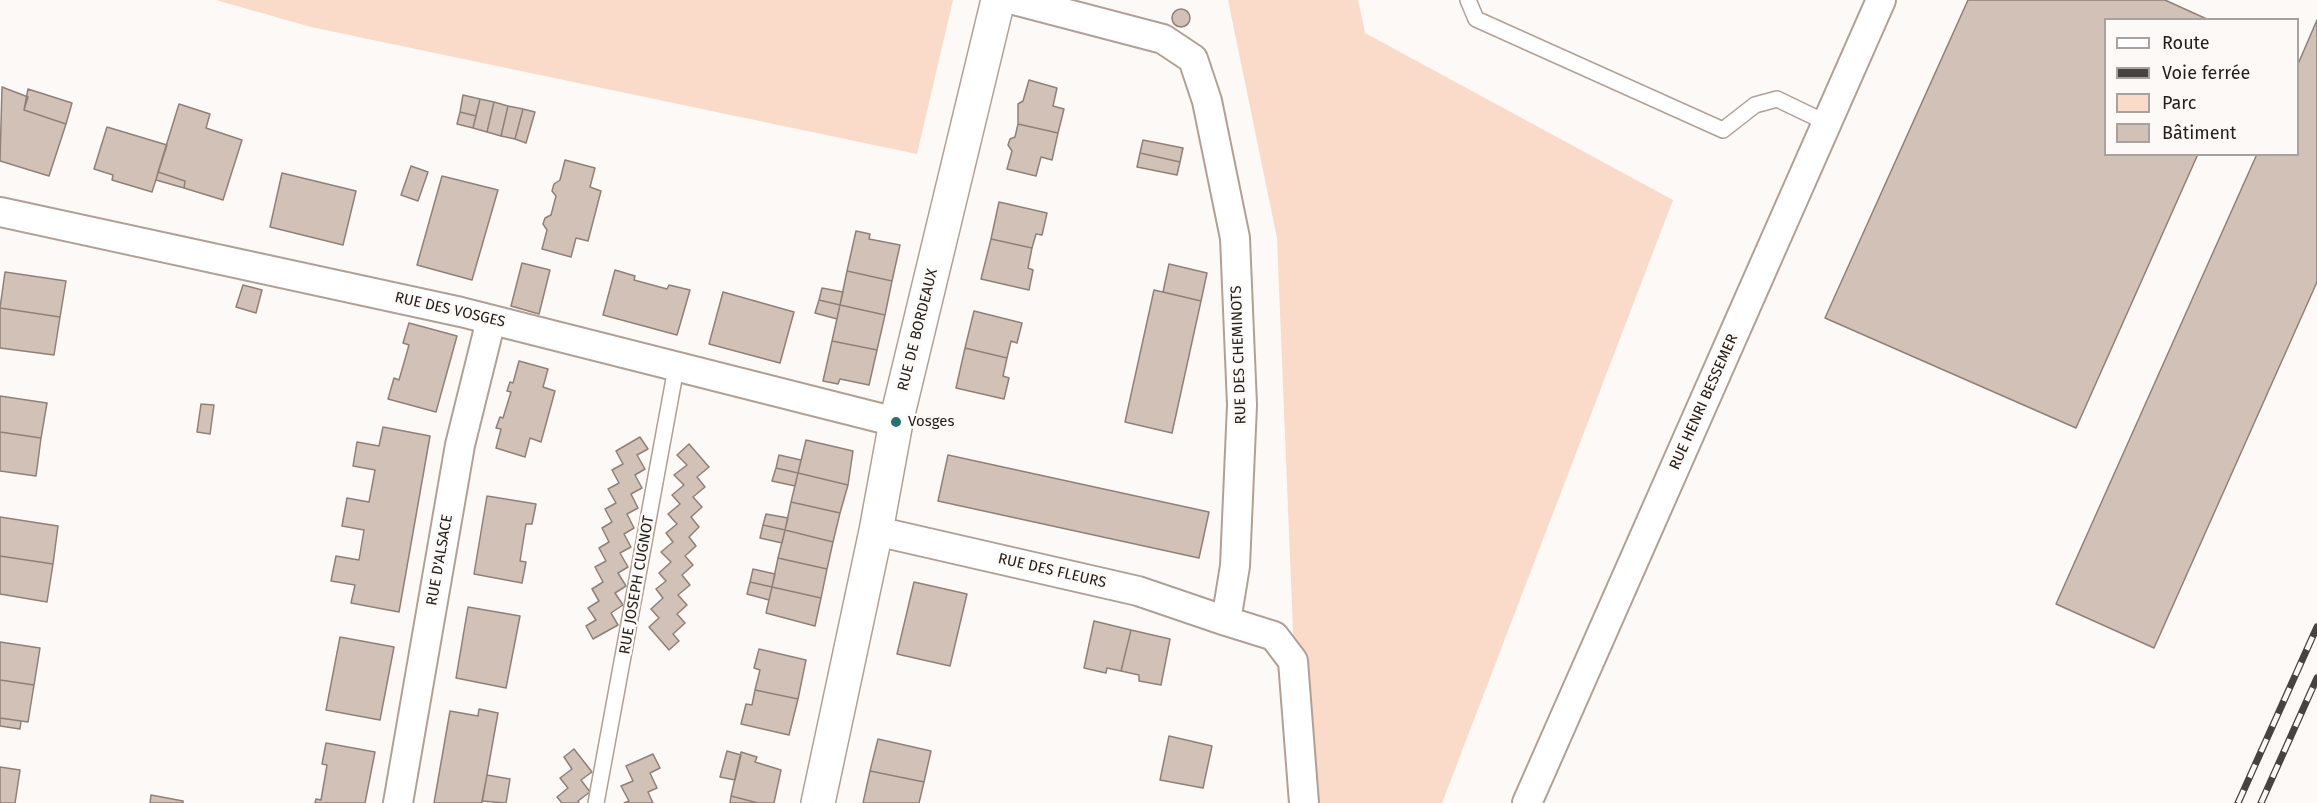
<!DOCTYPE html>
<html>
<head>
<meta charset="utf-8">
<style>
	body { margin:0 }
	#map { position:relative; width:2317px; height:803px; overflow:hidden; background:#fdf9f7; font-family:"Fira Sans",sans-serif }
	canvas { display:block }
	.legend { position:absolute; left:2104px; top:18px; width:195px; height:138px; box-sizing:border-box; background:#fdf9f7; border:2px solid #a7a29f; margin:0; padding:8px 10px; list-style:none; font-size:18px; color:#26201c }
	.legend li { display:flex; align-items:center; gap:12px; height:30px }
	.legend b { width:30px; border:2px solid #a7a29f }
</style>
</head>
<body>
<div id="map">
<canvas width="2317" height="803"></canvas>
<ul class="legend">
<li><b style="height:8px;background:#fff"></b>Route</li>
<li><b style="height:8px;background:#48433f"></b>Voie ferrée</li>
<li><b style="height:16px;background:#fadac8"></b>Parc</li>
<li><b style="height:16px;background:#d2c1b7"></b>Bâtiment</li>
</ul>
</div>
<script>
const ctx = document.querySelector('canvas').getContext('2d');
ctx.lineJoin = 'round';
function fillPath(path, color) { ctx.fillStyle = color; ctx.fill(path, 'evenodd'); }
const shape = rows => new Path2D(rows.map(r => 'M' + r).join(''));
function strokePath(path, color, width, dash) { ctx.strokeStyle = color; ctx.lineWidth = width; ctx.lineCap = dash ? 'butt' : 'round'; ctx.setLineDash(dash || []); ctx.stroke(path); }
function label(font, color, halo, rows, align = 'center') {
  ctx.font = font + ' "Fira Sans",sans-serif'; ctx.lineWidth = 5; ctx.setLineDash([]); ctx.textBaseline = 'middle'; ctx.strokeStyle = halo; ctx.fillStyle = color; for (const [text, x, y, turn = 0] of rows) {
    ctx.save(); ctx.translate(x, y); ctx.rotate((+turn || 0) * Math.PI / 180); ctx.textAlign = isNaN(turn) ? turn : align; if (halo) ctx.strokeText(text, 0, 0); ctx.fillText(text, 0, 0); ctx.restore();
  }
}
const green = shape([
	[216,0,953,0,917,154,311,27],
	[1228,0,1358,0,1365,33,1673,200,1442,803,1300,803,1277,238]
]);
const building = shape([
	[1968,0,2165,0,2209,20,2106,20,2106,154,2198,154,2076,428,1825,318,1968,0],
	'1172 18a9 9 0 1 1 18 0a9 9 0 1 1-18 0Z',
	[2317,20,2317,282,2154,648,2056,604,2257,154,2298,154,2298,64,2317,20],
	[1029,80,1057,88,1053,106,1064,109,1058,133,1018,124,1018,104,1023,101,1029,80],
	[2,87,28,97,24,110,66,124,49,176,0,161,2,87],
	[28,89,72,103,66,124,24,110,28,89],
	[463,95,480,99,476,116,460,112,463,95],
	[480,99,494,102,487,132,473,128,480,99],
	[494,102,508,106,501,136,487,132,494,102],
	[179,104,210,114,206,128,242,140,223,200,184,188,185,181,158,172,179,104],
	[508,106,523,109,515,139,501,136,508,106],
	[523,109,535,112,526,143,515,139,523,109],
	[460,112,476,116,473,128,457,124,460,112],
	[1018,124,1058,133,1052,160,1041,157,1036,176,1007,169,1012,151,1008,145,1010,139,1015,137,1018,124],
	[107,127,167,145,152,192,112,180,113,175,94,169,107,127],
	[1143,140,1183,148,1180,162,1140,153,1143,140],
	[1140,153,1180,162,1177,175,1137,167,1140,153],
	[565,160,595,168,590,187,601,191,588,241,576,238,571,257,542,249,547,230,543,224,545,218,551,215,556,196,552,191,554,184,560,180,565,160],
	[411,166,428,172,418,201,401,195,411,166],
	[158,172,185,181,184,188,156,180,158,172],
	[282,173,356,191,343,245,270,227,282,173],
	[442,176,498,190,472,280,417,265,442,176],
	[999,202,1047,213,1042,235,1036,234,1032,248,991,239,999,202],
	[856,231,870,234,869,239,900,245,892,281,847,271,856,231],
	[991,239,1032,248,1028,268,1033,270,1029,290,981,279,991,239],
	[522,263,550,270,539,314,511,306,522,263],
	[1169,264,1207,273,1201,301,1163,292,1169,264],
	[615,270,635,276,634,280,667,289,669,285,690,290,677,335,603,315,615,270],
	[847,271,892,281,885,315,840,305,847,271],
	[5,272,66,281,60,317,0,308,5,272],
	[243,285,262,290,256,313,236,307,243,285],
	[822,288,843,292,840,305,819,300,822,288],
	[1154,290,1201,301,1172,433,1125,422,1154,290],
	[723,292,794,312,780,363,709,344,723,292],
	[819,300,840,305,837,319,815,313,819,300],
	[840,305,885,315,877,350,832,341,840,305],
	[0,308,60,317,54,355,0,348,0,308],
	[974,311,1022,323,1017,343,1011,341,1007,358,965,348,974,311],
	[409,323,457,336,436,412,388,399,394,378,399,380,409,345,403,343,409,323],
	[832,341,877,350,869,385,840,379,838,384,823,381,832,341],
	[965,348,1007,358,1003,376,1009,378,1004,399,956,388,965,348],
	[519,361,548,369,543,387,555,391,541,442,530,438,525,457,496,448,501,429,496,428,500,417,503,418,511,392,507,391,510,382,513,383,519,361],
	[0,396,47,403,41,438,0,432,0,396],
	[201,404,214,405,210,434,197,432,201,404],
	[383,427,430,436,399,612,351,603,355,585,331,581,336,556,359,560,364,530,342,526,347,498,369,502,375,470,353,466,357,442,379,446,383,427],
	[0,432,41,438,36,476,0,471,0,432],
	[640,437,648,449,637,455,645,469,635,475,642,488,631,494,638,508,627,514,634,528,624,534,631,547,620,553,628,567,618,573,626,586,615,593,623,605,611,613,618,625,593,639,586,626,596,620,588,608,599,601,592,589,603,582,595,567,606,561,599,548,609,542,602,528,612,522,605,509,616,503,608,489,619,483,612,470,623,464,616,451,640,437],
	[806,440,853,451,848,485,798,473,806,440],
	[689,444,709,467,697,477,705,487,693,497,702,507,691,517,699,527,689,537,696,546,685,556,693,565,682,575,690,585,678,595,687,605,677,614,685,623,673,634,679,641,669,650,649,627,659,618,651,609,663,598,656,589,666,581,659,573,671,562,661,552,673,542,666,533,677,524,668,514,680,504,672,495,684,485,674,475,687,465,677,455,689,444],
	[779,455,801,460,798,473,776,468,779,455],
	[948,455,1209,512,1199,558,938,501,948,455],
	[776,468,798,473,795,486,772,481,776,468],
	[798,473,848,485,840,513,791,502,798,473],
	[487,496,536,504,532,524,526,524,520,561,526,562,522,583,474,574,487,496],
	[791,502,840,513,833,542,785,530,791,502],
	[766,514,788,518,785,530,763,525,766,514],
	[0,517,58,526,53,564,0,556,0,517],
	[763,525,785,530,782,543,760,538,763,525],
	[785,530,833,542,827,569,778,558,785,530],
	[0,556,53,564,47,602,0,594,0,556],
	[778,558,827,569,821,598,772,587,778,558],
	[753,569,775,574,772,587,750,582,753,569],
	[750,582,772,587,769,600,747,594,750,582],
	[914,582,967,594,950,666,897,654,914,582],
	[772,587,821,598,815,626,766,613,772,587],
	[468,607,520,616,506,688,456,678,468,607],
	[1094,621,1131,630,1121,671,1107,668,1106,673,1084,668,1094,621],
	[1131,630,1170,639,1161,685,1139,681,1139,675,1121,671,1131,630],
	[340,637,394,647,380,720,326,710,340,637],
	[0,642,40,648,34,685,0,680,0,642],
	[759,649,806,660,798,699,755,690,760,670,754,668,759,649],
	[0,680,34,685,28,722,0,718,0,680],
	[755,690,798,699,789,735,741,724,746,704,752,705,755,690],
	[479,709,498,713,482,803,434,803,450,711,478,716,479,709],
	[0,718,21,721,20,729,0,726,0,718],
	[1169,736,1212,746,1203,788,1160,780,1169,736],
	[878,739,931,751,924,782,870,771,878,739],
	[326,743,375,752,365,803,315,803,316,799,321,800,327,765,322,764,326,743],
	[574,749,592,772,581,780,590,792,578,801,579,803,562,803,557,797,568,788,560,778,572,769,564,757,574,749],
	[727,751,741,755,735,780,720,777,727,751],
	[741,752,757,757,755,762,781,770,774,803,758,803,731,796,741,752],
	[653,754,660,768,650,773,657,788,648,792,653,803,624,803,629,801,621,786,633,781,626,766,653,754],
	[0,767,20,770,15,803,0,803,0,767],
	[870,771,924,782,919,803,863,803,870,771],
	[487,775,510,779,506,803,482,801,487,775],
	[151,795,183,801,183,803,150,803,151,795],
	[731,796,758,803,730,803,731,796]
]);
const service = shape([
	[1468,0,1476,19,1723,130,1755,105,1777,99,1827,123],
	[596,803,676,368]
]);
const minor = shape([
	[1014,0,1163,39,1193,59,1207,101,1235,238,1242,405,1235,566,1226,621,1274,636,1293,661,1304,803],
	[0,212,461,312,896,422],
	[876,531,1138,591,1226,621],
	[398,803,460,445,491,320],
	[1527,803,1881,0]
]);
const tertiary = shape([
	[818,803,876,531,896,422,998,0]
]);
const rail = shape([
	[2238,803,2317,627],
	[2261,803,2317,678]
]);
const markers = [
	[896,422,6,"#277276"]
];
const streetNames = [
	["RUE DES VOSGES",450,310,13],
	["RUE DE BORDEAUX",918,330,-76],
	["RUE DES CHEMINOTS",1239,355,-92],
	["RUE HENRI BESSEMER",1704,402,-66],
	["RUE D'ALSACE",440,560,-80],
	["RUE DES FLEURS",1052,571,13],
	["RUE JOSEPH CUGNOT",637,585,-80]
];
const poiNames = [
	["Vosges",908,422]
];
fillPath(green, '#fadac8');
fillPath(building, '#d2c1b7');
strokePath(building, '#908077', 1.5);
strokePath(service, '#b1a096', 18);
strokePath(minor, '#b1a096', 32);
strokePath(tertiary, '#b1a096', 36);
strokePath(service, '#fff', 15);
strokePath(minor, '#fff', 28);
strokePath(tertiary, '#fff', 33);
strokePath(rail, '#48433f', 7);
strokePath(rail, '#fdf9f7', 4.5, [14]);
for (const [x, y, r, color] of markers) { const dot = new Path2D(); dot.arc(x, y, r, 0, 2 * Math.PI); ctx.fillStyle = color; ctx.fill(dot); strokePath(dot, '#fdf9f7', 2); }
label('15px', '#26201c', '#fdf9f7', streetNames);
label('15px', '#26201c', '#fdf9f7', poiNames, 'left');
</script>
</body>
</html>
